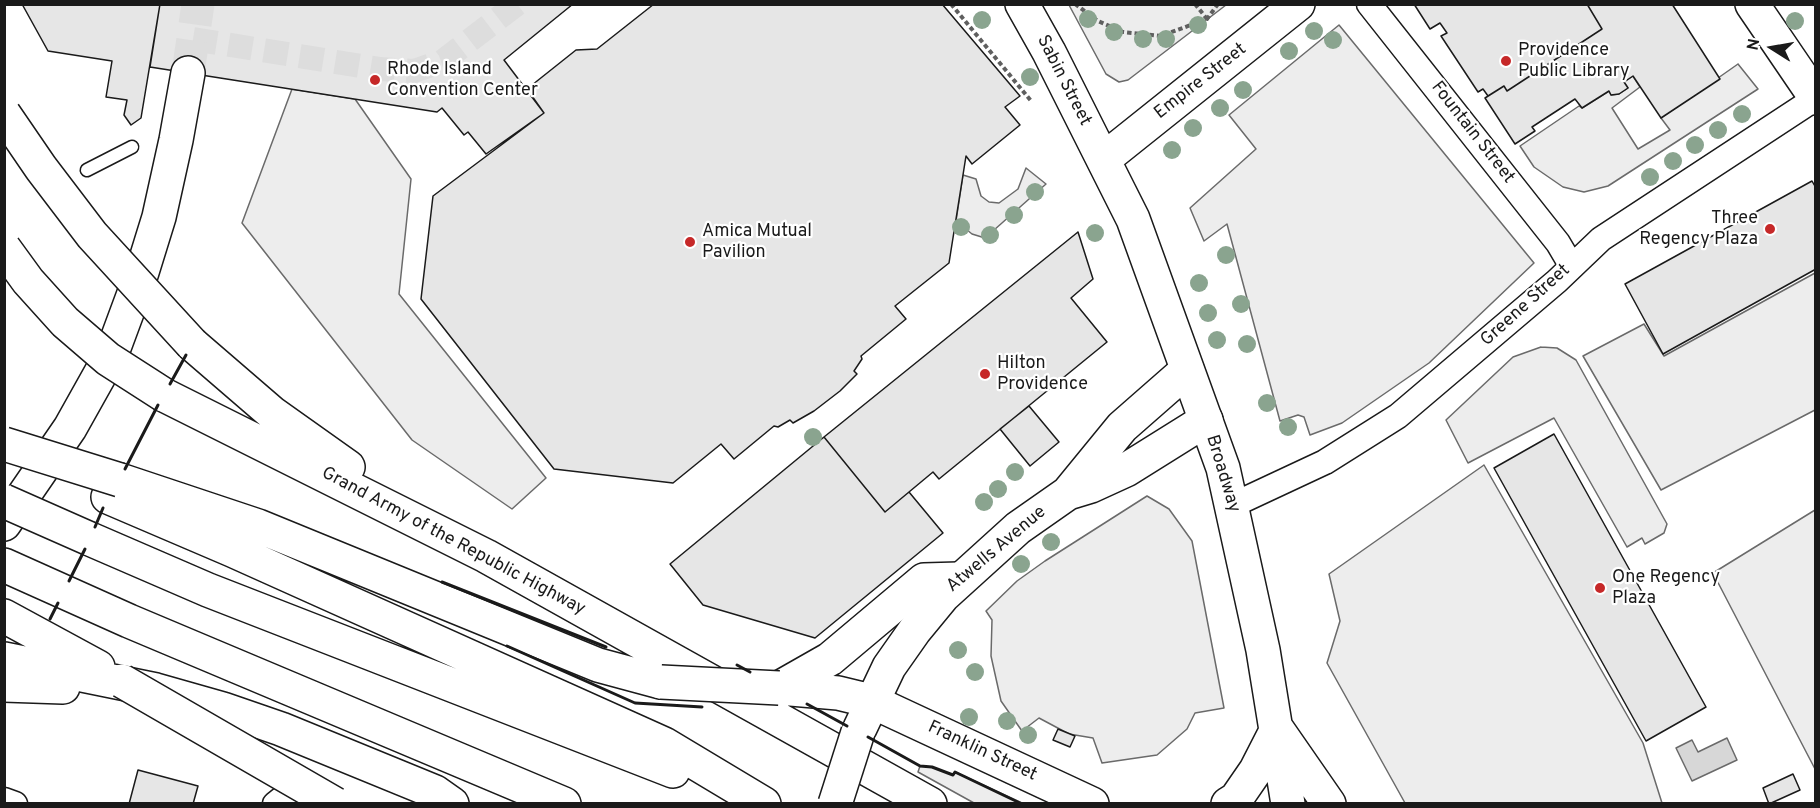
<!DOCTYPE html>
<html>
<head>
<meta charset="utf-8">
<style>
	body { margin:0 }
	#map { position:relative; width:1820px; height:808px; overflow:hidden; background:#fff; font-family:Overpass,sans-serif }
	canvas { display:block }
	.frame { position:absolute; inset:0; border:6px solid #1a1a1a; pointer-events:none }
	.north { position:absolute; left:1742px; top:18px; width:60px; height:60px; -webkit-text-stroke:4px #fff; paint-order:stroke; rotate:281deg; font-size:16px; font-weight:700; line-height:24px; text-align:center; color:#1a1a1a }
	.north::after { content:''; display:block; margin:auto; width:21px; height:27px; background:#1a1a1a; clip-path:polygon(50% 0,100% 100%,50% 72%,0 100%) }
</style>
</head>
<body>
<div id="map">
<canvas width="1820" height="808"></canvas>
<div class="frame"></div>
<div class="north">N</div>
</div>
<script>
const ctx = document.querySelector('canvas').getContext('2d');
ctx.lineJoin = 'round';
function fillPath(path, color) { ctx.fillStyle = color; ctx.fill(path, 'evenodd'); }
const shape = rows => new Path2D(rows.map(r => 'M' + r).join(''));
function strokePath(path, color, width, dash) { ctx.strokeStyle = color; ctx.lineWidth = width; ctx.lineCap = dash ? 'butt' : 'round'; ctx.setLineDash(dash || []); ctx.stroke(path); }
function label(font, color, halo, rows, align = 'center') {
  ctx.font = font + ' Overpass,sans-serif'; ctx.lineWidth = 4.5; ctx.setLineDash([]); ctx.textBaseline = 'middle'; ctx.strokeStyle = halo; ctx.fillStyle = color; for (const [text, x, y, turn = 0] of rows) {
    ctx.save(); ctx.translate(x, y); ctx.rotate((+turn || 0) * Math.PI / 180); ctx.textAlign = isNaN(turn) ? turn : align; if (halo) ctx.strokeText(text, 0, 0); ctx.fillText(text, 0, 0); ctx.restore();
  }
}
const built = shape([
	[1069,5,1226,5,1128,80,1119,82,1106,74,1069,5],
	[1339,25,1534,263,1429,363,1342,423,1310,435,1304,417,1298,415,1280,421,1227,224,1204,241,1190,208,1256,149,1229,115,1339,25],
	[1738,64,1758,89,1608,186,1584,192,1563,187,1534,167,1520,146,1579,106,1582,108,1609,91,1611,95,1619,94,1628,88,1624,82,1633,76,1640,87,1612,108,1638,149,1670,130,1661,118,1738,64],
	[292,89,355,99,411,179,399,294,546,478,512,509,412,440,242,223,292,89],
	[1026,168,1046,184,985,238,972,234,956,221,963,175,976,179,981,196,989,202,999,203,1018,189,1026,168],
	[1815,273,1815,410,1661,490,1583,356,1644,324,1664,356,1815,273],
	[1541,347,1557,348,1576,360,1667,524,1664,533,1645,544,1642,538,1627,547,1554,418,1468,463,1446,420,1513,357,1541,347],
	[1484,465,1643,743,1662,803,1405,803,1327,663,1340,621,1329,574,1484,465],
	[1147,496,1169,509,1192,541,1224,708,1195,713,1187,729,1157,755,1102,763,1093,738,1069,734,1039,718,1022,731,1001,701,991,656,992,620,986,611,1017,581,1045,561,1147,496],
	[1815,510,1815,769,1713,573,1815,510],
	[920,766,932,767,953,775,955,772,1022,803,974,803,918,772,920,766]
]);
const water = shape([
	[1727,738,1737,760,1692,781,1676,748,1692,740,1698,752,1727,738]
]);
const building = shape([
	[22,4,160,4,141,118,131,125,124,115,127,100,106,97,112,61,48,51,22,4],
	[160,4,573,4,504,60,544,113,486,154,468,132,464,135,442,108,437,112,150,67,160,4],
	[654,4,942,4,1020,96,1005,107,1020,125,972,164,966,156,949,263,895,306,906,319,861,356,862,359,854,371,857,374,840,391,814,411,793,423,790,420,778,427,774,426,734,459,721,444,673,483,554,469,421,299,433,196,544,113,527,89,576,50,597,49,654,4],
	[1414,4,1587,4,1602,29,1507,91,1504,86,1488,96,1483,89,1478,92,1441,36,1447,33,1440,23,1430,29,1414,4],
	[1587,4,1672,4,1720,79,1661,118,1633,76,1624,82,1628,88,1619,94,1611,95,1609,91,1582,108,1575,99,1532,127,1535,131,1515,144,1485,98,1504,86,1507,91,1602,29,1587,4],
	[1812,181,1816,188,1816,269,1663,354,1625,284,1812,181],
	[1078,232,1093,279,1071,298,1107,342,939,479,933,472,885,512,824,437,1078,232],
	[1029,406,1059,442,1030,466,1000,429,1029,406],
	[1554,434,1706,707,1646,741,1494,468,1554,434],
	[824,437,885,512,909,492,943,533,815,638,703,605,670,564,824,437],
	[1058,729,1075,736,1070,747,1053,740,1058,729],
	[138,770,198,786,193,804,129,804,138,770],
	[1793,774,1800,790,1769,804,1763,788,1793,774]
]);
const streetTunnel = shape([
	[193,39,380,69,414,71,443,61,517,4]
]);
const secondaryTunnel = shape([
	[188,73,198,4]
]);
const path = shape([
	[951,4,1032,102],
	[1075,4,1098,21,1123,32,1161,36,1207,19,1218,4],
	[1195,4,1207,19]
]);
const lane = shape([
	[87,170,132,147]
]);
const street = shape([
	[1369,4,1558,243,1571,265],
	[1233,505,1325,462,1398,416,1557,281,1601,239,1816,98],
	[4,800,15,804],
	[275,804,300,784]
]);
const secondary = shape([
	[1752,4,1816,98],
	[1068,493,1091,486,1126,470,1206,420],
	[4,524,70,428,112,353,142,272,159,217,176,140,188,73],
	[860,728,889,667,915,630,943,596,1018,528,1068,493,1122,427,1187,370]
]);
const primary = shape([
	[1022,4,1049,52,1133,219,1223,468,1263,650,1288,804],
	[1104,159,1298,4],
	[871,701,1092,804],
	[1228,804,1236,799,1256,770,1277,729,1329,804]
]);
const highway = shape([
	[192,344,272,413,348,467],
	[164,395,486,556,930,804],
	[120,480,258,526,598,665,661,682],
	[108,497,232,550,664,744,764,804],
	[90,539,208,590,673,771],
	[4,565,129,621,564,804],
	[4,616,98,667],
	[4,659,156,690,223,709,281,729,435,792,452,804],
	[4,685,63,687],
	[779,688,830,659,924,580,959,579],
	[779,688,838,693,871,701]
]);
const secondaryBridge = shape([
	[835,804,858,732]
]);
const highwayBridge = shape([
	[4,114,41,168,92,235,192,344],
	[4,248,28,281,65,322,108,359,164,395],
	[4,444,120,480],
	[4,501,90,539],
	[122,681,335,804],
	[661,682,779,688]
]);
const wall = shape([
	[170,384,186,355],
	[125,469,158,405],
	[95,527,103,508],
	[69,581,85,549],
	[442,582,606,647],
	[50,619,58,603],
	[507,646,635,703,702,707],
	[737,665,750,672],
	[807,704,847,726],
	[868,737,920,766,932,767,953,775,955,772,1022,804]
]);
const trees = [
	[1088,19],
	[982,20],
	[1795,21],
	[1198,25],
	[1314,31],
	[1114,32],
	[1143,39],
	[1166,39],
	[1333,40],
	[1289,51],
	[1030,77],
	[1243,90],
	[1220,108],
	[1742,114],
	[1193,128],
	[1718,130],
	[1695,145],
	[1172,150],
	[1673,161],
	[1650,177],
	[1035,192],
	[1014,215],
	[961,227],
	[1095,233],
	[990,235],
	[1226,255],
	[1199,283],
	[1241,304],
	[1208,313],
	[1217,340],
	[1247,344],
	[1267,403],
	[1288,427],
	[813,437],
	[1015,472],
	[998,489],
	[984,502],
	[1051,542],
	[1021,564],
	[958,650],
	[975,672],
	[969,717],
	[1007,721],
	[1028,735]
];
const markers = [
	[1506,61,6,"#c62828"],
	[375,80,6,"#c62828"],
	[1770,229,6,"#c62828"],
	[690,242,6,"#c62828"],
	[985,374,6,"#c62828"],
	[1600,588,6,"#c62828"]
];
const poiNames = [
	["Providence",1518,51],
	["Public Library",1518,72],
	["Rhode Island",387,70],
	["Convention Center",387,91],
	["Three",1758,219,"right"],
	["Regency Plaza",1758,240,"right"],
	["Amica Mutual",702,232],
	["Pavilion",702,253],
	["Hilton",997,364],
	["Providence",997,385],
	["One Regency",1612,578],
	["Plaza",1612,599]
];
const streetNames = [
	["Sabin Street",1063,81,63],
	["Empire Street",1201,82,-38],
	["Fountain Street",1472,133,52],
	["Greene Street",1526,306,-42],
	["Broadway",1222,474,73],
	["Grand Army of the Republic Highway",453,542,28],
	["Atwells Avenue",997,550,-40],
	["Franklin Street",982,752,25]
];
fillPath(built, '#ededed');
strokePath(built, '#6a6a6a', 1.5);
fillPath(water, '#d7d7d7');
strokePath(water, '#6a6a6a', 1.5);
fillPath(building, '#e6e6e6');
strokePath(building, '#1a1a1a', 1.5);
strokePath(streetTunnel, '#ddd', 24, [24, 12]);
strokePath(secondaryTunnel, '#ddd', 33, [33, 16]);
strokePath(lane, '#1a1a1a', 15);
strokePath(street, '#1a1a1a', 27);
strokePath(secondary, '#1a1a1a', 36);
strokePath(primary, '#1a1a1a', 36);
strokePath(highway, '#1a1a1a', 36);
strokePath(path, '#5f5f5f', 4, [4.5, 3]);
strokePath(lane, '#fff', 12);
strokePath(street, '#fff', 24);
strokePath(secondary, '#fff', 33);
strokePath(primary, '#fff', 33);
strokePath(highway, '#fff', 33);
strokePath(secondaryBridge, '#1a1a1a', 36, []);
strokePath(highwayBridge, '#1a1a1a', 36, []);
strokePath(secondaryBridge, '#fff', 33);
strokePath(highwayBridge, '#fff', 33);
strokePath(wall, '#1a1a1a', 3);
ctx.fillStyle = '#8aa48f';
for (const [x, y] of trees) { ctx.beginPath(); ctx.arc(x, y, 9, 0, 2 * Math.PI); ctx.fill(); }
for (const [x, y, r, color] of markers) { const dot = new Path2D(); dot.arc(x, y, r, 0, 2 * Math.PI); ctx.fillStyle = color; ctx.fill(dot); strokePath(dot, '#fff', 2); }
label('18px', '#1a1a1a', '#fff', poiNames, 'left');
label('18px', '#1a1a1a', '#fff', streetNames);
</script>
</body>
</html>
